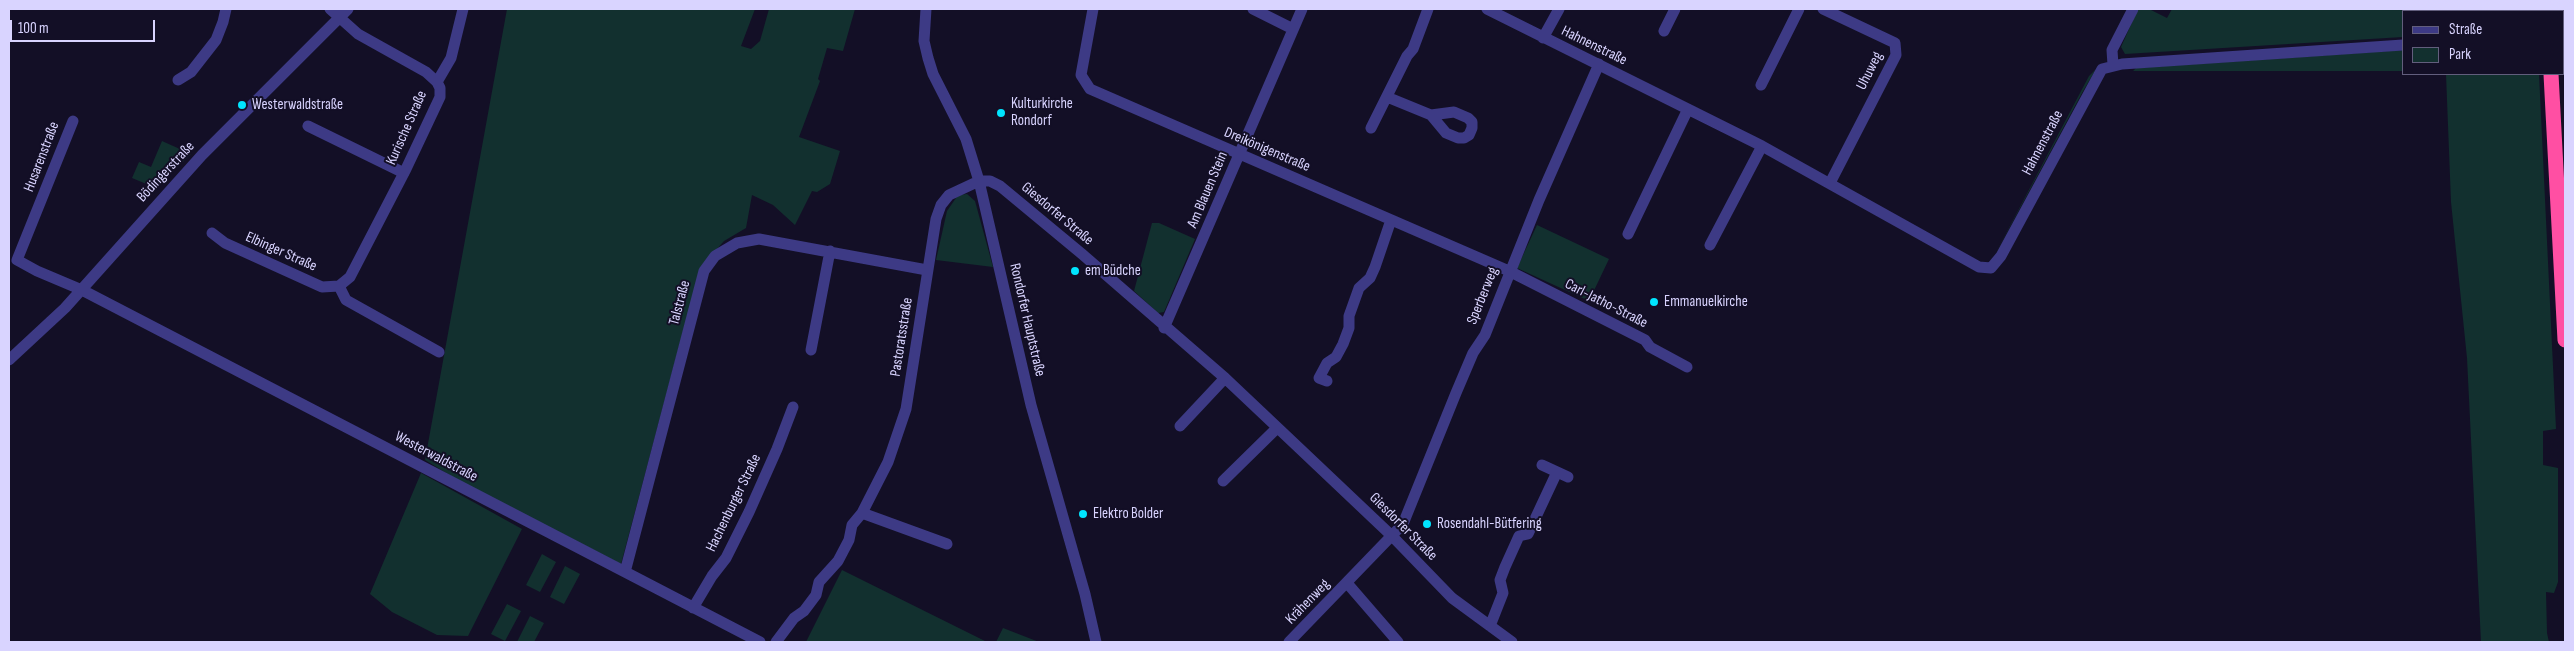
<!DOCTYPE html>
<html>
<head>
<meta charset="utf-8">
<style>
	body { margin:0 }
	#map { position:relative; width:2574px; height:651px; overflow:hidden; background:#130f26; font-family:"Sofia Sans Condensed",sans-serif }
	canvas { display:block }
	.frame { position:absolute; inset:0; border:10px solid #d9d4ff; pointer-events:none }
	.legend { position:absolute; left:2402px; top:10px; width:162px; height:65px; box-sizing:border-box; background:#130f26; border:1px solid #625e7d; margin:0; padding:6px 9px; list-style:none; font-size:15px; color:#d9d4ff }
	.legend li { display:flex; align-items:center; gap:10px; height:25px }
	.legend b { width:25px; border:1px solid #625e7d }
	.scale { position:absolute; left:10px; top:20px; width:145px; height:22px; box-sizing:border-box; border:2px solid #d9d4ff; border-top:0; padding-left:6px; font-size:15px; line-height:18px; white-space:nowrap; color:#d9d4ff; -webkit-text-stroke:4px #130f26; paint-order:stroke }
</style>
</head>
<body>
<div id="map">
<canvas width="2574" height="651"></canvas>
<div class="frame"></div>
<ul class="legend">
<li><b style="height:6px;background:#3d3a85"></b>Straße</li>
<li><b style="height:14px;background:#12302f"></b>Park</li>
</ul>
<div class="scale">100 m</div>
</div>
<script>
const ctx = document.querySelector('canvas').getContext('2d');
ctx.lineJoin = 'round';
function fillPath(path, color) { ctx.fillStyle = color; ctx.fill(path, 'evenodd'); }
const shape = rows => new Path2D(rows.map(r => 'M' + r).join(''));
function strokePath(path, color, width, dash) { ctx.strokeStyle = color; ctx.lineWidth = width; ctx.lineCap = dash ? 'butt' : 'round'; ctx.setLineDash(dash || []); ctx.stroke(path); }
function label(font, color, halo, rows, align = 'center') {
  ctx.font = font + ' "Sofia Sans Condensed",sans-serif'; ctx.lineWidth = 4; ctx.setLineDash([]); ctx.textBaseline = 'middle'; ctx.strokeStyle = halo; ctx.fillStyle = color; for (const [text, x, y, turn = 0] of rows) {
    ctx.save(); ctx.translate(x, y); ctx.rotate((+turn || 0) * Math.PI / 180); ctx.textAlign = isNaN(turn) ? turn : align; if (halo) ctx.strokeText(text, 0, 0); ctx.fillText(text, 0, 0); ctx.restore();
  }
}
const green = shape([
	[507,9,755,9,741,46,751,49,760,41,769,9,855,9,843,51,827,48,818,79,820,81,799,137,840,151,830,184,817,192,812,191,795,225,773,205,752,195,746,228,724,241,700,268,621,564,456,479,425,460],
	[2138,9,2149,9,2167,18,2172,9,2534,9,2534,11,2403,11,2403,37,2125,54,2121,47],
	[2403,50,2403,71,2133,71,2136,68],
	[2096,69,2082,93,1993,258,2089,76],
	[2446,74,2539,74,2556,429,2543,431,2543,465,2558,468,2558,582,2554,593,2546,592,2547,633,2549,642,2481,642,2467,358,2451,202],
	[162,141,191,154,156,188,132,178,139,162,151,167],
	[967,194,975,201,993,267,936,260,947,211,958,195],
	[1152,223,1159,223,1195,239,1164,312,1158,313,1134,291],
	[1537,225,1609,259,1589,301,1517,268],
	[421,473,522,529,468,636,437,635,392,612,370,594],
	[542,554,556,562,540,592,526,585],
	[565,566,580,574,564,604,550,597],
	[842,570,987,642,806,642],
	[507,604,521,611,505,641,491,634],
	[530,616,544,623,534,642,517,642],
	[1003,628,1039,642,996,642]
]);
const minorTunnel = shape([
	[2563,33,2565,33]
]);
const minor = shape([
	[330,9,358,34,426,72,437,82,440,88,440,97,406,169,350,277,339,286],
	[926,9,924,41,928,58,933,74,966,139,979,181,1031,405,1085,594,1096,642],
	[1093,9,1081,75,1090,89,1509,271,1645,340,1650,347,1687,367],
	[1253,9,1293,29],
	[1487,9,1762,146,1979,267,1991,268,2001,256,2102,69,2122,64,2403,45],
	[1823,9,1895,43,1896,55,1830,183],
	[1664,31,1675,9],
	[1543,38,1559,9],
	[2113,65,2112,50,2133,9],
	[178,80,191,72,216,40,223,22,226,9],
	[437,82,451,58,463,9],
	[1761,85,1799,9],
	[1387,97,1431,115,1446,133,1458,138,1464,138,1469,135,1472,128,1472,122,1468,118,1454,112,1431,115],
	[73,121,17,260,37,271,82,290,760,642],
	[308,126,404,173],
	[1371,128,1407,56,1413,49,1428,9],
	[212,233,225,243,322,287,339,286],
	[1628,234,1688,109],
	[1710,245,1762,146],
	[339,286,346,300,439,352],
	[1164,328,1302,9],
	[811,350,830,251],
	[9,360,65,308,202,155,348,9],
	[1327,381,1319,378,1327,363,1336,357,1343,344,1349,328,1349,316,1359,288,1370,278,1375,267,1391,220],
	[1180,426,1225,378],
	[1542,465,1568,477],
	[1223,481,1277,428],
	[862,513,947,544],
	[625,572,704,271,715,256,737,243,759,239,927,270],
	[1347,583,1398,642],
	[693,608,712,576,726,558,749,512,777,449,793,407],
	[1490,626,1503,593,1500,580,1505,567,1519,536,1528,534,1557,472],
	[776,642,794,618,804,611,816,595,819,582,838,561,849,540,852,525,862,513,888,462,906,409,936,219,941,205,949,195,979,181,990,181,1000,186,1082,254,1225,378,1298,447,1393,537,1452,598,1512,642],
	[1289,642,1403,524,1456,393,1473,353,1485,335,1539,200,1599,64]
]);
const highway = shape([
	[2546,9,2546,11],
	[2551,74,2565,340]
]);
const markers = [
	[242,105,5,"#00e5ff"],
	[1001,113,5,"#00e5ff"],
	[1075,271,5,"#00e5ff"],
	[1654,302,5,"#00e5ff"],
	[1083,514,5,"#00e5ff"],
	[1427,524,5,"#00e5ff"]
];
const streetNames = [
	["Hahnenstraße",1594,46,26],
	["Uhuweg",1870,71,-63],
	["Kurische Straße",407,128,-66],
	["Hahnenstraße",2043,143,-62],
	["Dreikönigenstraße",1267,150,23],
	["Husarenstraße",42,157,-69],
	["Bödingerstraße",166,172,-47],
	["Am Blauen Stein",1208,190,-67],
	["Giesdorfer Straße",1057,214,40],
	["Elbinger Straße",281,252,24],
	["Sperberweg",1483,296,-68],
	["Talstraße",680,303,-75],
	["Carl-Jatho-Straße",1606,304,27],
	["Rondorfer Hauptstraße",1027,320,77],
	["Pastoratsstraße",902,337,-81],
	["Westerwaldstraße",436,457,28],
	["Hachenburger Straße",734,503,-64],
	["Giesdorfer Straße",1403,527,45],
	["Krähenweg",1308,602,-46]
];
const poiNames = [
	["Kulturkirche",1011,104],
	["Rondorf",1011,121],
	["Westerwaldstraße",252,105],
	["em Büdche",1085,271],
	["Emmanuelkirche",1664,302],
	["Elektro Bolder",1093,514],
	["Rosendahl-Bütfering",1437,524]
];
fillPath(green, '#12302f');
strokePath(minorTunnel, '#312d47', 11, [11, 5.5]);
strokePath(minor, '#3d3a85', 11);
strokePath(highway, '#ff4fa3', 15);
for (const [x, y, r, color] of markers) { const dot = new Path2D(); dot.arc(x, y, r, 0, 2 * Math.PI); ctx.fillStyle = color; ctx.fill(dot); strokePath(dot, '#130f26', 2); }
label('15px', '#d9d4ff', '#130f26', streetNames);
label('15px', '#d9d4ff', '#130f26', poiNames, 'left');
</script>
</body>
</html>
